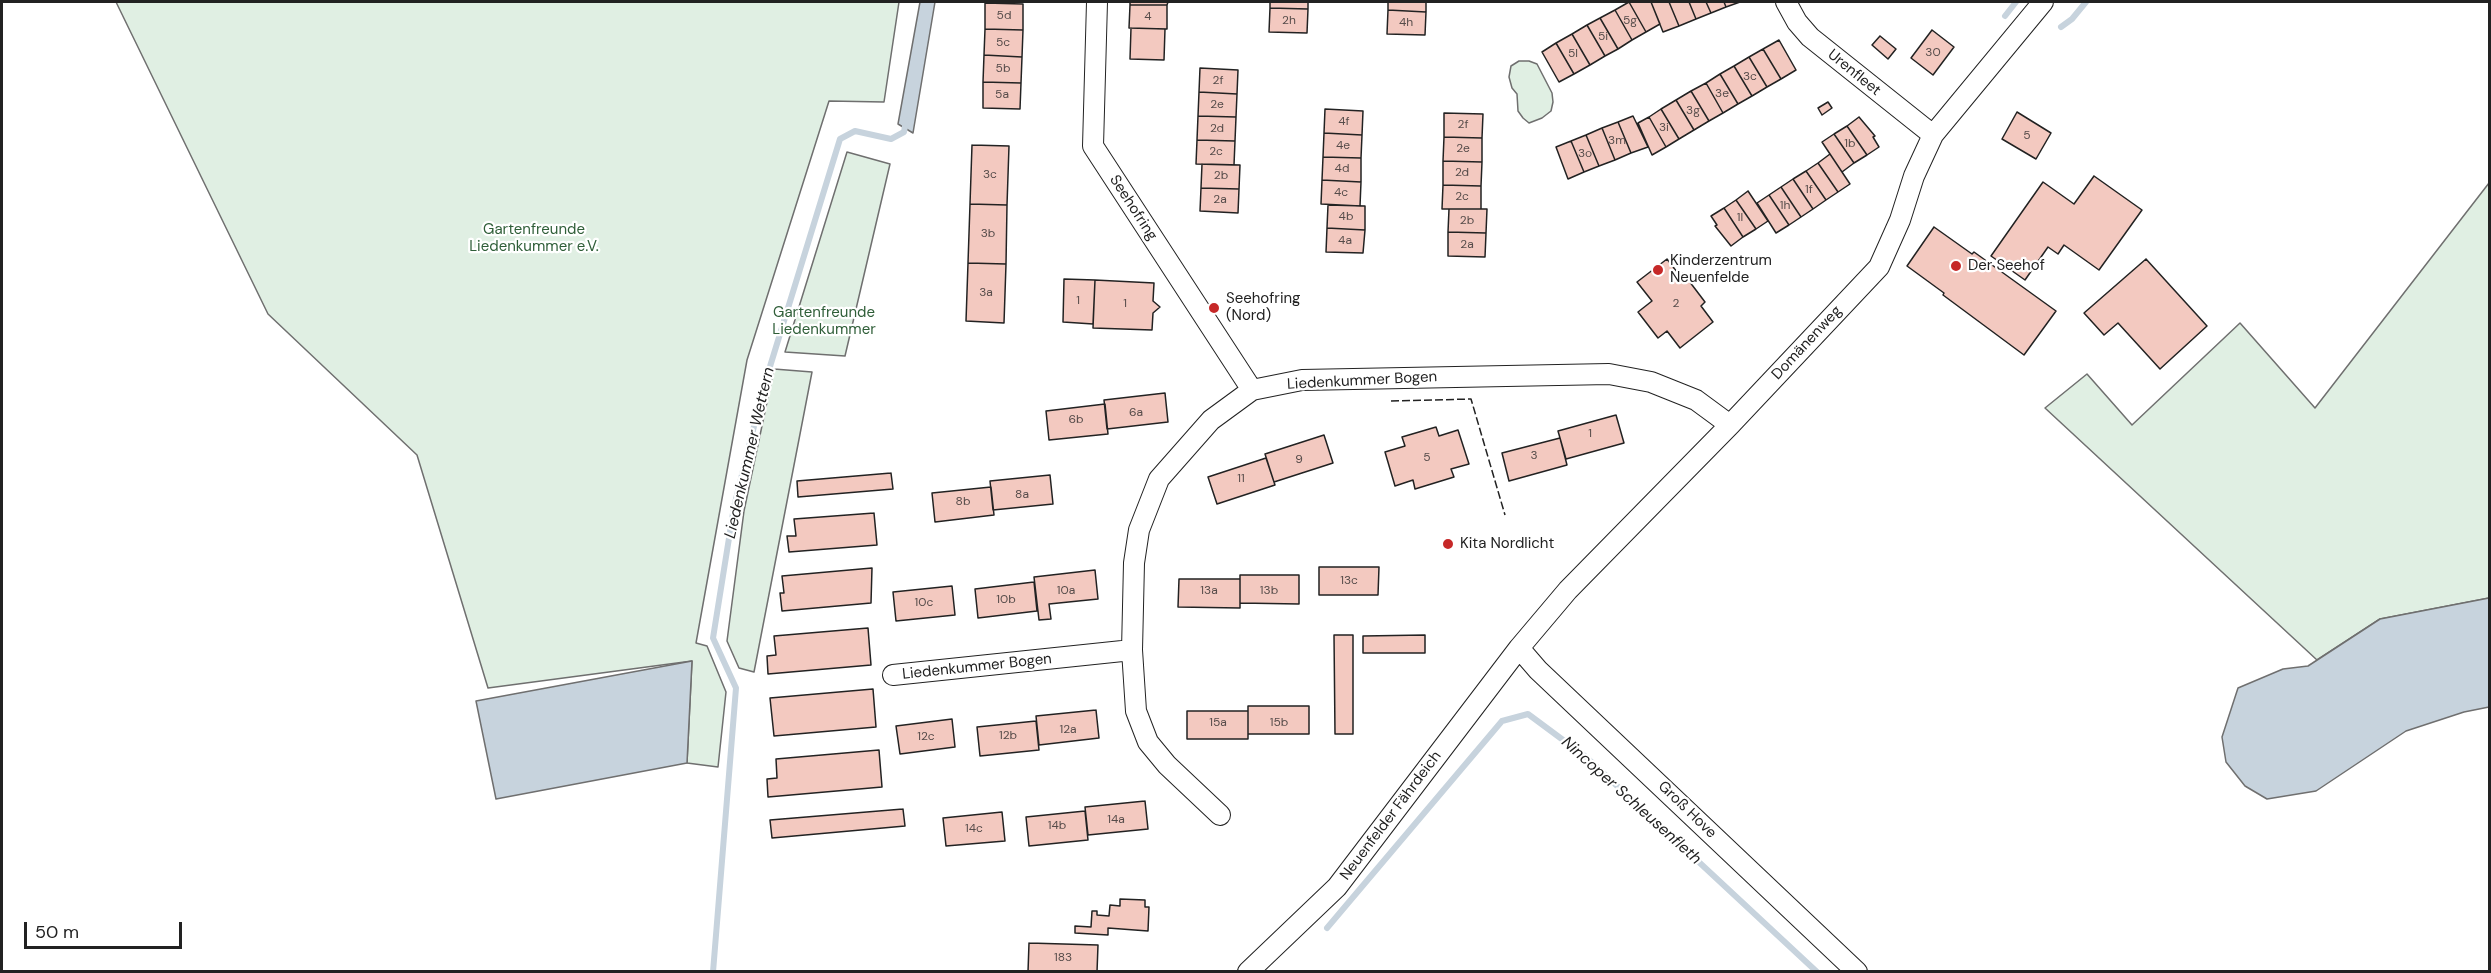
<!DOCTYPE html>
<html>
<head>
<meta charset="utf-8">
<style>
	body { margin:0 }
	#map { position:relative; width:2491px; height:973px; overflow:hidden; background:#fff; font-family:"DM Sans",sans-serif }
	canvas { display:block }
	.frame { position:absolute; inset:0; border:3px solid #222; pointer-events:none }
	.scale { position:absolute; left:24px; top:922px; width:158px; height:27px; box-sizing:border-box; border:3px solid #222; border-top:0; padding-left:8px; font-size:18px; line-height:21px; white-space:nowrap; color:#222; -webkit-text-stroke:4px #fff; paint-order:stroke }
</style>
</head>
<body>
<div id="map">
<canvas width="2491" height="973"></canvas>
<div class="frame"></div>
<div class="scale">50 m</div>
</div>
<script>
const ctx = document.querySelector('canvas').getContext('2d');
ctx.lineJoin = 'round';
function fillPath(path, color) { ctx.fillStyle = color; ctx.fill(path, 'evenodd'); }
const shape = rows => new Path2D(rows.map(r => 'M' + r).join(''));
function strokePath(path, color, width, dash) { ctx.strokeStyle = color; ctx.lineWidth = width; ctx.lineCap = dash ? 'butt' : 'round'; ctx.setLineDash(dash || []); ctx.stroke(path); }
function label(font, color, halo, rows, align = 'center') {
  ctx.font = font + ' "DM Sans",sans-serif'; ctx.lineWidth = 4.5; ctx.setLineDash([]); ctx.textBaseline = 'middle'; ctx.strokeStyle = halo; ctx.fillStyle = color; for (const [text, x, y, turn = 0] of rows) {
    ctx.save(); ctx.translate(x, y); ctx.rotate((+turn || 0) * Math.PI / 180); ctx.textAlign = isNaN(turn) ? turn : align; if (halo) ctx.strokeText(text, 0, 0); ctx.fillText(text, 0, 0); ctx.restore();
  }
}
const green = shape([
	[116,2,899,2,884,102,829,101,747,360,696,643,707,646,726,692,718,767,687,763,692,661,488,688,417,455,268,314,116,2],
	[1519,61,1529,61,1537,64,1552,93,1553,102,1551,111,1542,118,1529,123,1523,118,1518,111,1517,94,1512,88,1509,77,1511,66,1519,61],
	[847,152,890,164,845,356,785,352,847,152],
	[2489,183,2489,598,2380,619,2317,660,2045,408,2087,374,2132,425,2240,323,2315,408,2489,183],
	[774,369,812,372,754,672,739,668,727,641,744,511,774,369]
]);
const water = shape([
	[920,2,935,2,913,133,898,124,920,2],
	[2489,598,2489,707,2464,712,2406,731,2316,791,2267,799,2245,786,2226,762,2222,737,2238,688,2283,669,2308,666,2380,619,2489,598],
	[692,661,687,763,496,799,476,701,692,661]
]);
const stream = shape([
	[2005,16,2016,2],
	[2061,27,2072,19,2086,2],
	[1327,928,1502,721,1528,714,1586,757,1817,972],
	[713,972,736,688,713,638,734,507,764,386,840,139,855,131,891,139,904,132,906,120]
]);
const building = shape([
	[1130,2,1168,2,1167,5,1130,5,1130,2],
	[1270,2,1308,2,1308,9,1270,8,1270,2],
	[1388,2,1426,2,1426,12,1388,10,1388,2],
	[1629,2,1646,32,1632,40,1615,10,1629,2],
	[1629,2,1651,2,1660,24,1646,32,1629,2],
	[1651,2,1669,2,1679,26,1663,32,1651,2],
	[1669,2,1689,2,1696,19,1679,26,1669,2],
	[1689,2,1706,2,1711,13,1696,19,1689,2],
	[1706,2,1724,2,1726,7,1711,13,1706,2],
	[1724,2,1740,2,1726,7,1724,2],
	[985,3,1023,4,1023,30,985,29,985,3],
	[1130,5,1167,5,1167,29,1129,28,1130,5],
	[1270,8,1308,9,1307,33,1269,32,1270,8],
	[1388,10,1426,12,1425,35,1387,34,1388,10],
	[1615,10,1632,40,1618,49,1600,18,1615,10],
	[1600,18,1618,49,1605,56,1587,25,1600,18],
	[1587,25,1605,56,1590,65,1572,34,1587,25],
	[1131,28,1165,29,1164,60,1130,59,1131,28],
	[985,29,1023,30,1022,57,984,55,985,29],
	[1932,30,1954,47,1933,75,1911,58,1932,30],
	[1572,34,1590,65,1574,74,1556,43,1572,34],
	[1880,36,1896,49,1888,59,1872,45,1880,36],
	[1779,40,1796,70,1781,79,1763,49,1779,40],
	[1556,43,1574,74,1559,82,1542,52,1556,43],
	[1763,49,1781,79,1767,87,1749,57,1763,49],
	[984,55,1022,57,1021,83,983,82,984,55],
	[1749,57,1767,87,1752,96,1734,66,1749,57],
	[1734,66,1752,96,1738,104,1720,74,1734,66],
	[1200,68,1238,70,1237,94,1199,92,1200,68],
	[1720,74,1738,104,1723,113,1706,83,1720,74],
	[983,82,1021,83,1020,109,983,108,983,82],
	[1706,83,1723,113,1709,121,1691,91,1706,83],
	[1691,91,1709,121,1694,130,1676,100,1691,91],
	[1199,92,1237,94,1236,117,1198,116,1199,92],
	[1676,100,1694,130,1679,139,1661,109,1676,100],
	[1828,102,1832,108,1822,115,1818,108,1828,102],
	[1325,109,1363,111,1362,135,1324,133,1325,109],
	[1661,109,1679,139,1666,147,1649,117,1661,109],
	[2017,112,2051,133,2036,159,2002,139,2017,112],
	[1444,113,1483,114,1482,138,1444,137,1444,113],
	[1198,116,1236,117,1235,141,1197,140,1198,116],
	[1633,116,1648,147,1631,153,1618,122,1633,116],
	[1649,117,1666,147,1652,155,1638,123,1649,117],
	[1859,117,1875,136,1873,137,1879,147,1867,155,1847,126,1859,117],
	[1618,122,1631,153,1615,160,1602,128,1618,122],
	[1847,126,1867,155,1854,163,1834,134,1847,126],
	[1602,128,1615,160,1599,166,1586,135,1602,128],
	[1324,133,1362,135,1361,158,1323,157,1324,133],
	[1834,134,1854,163,1842,172,1822,142,1834,134],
	[1586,135,1599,166,1584,172,1571,141,1586,135],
	[1444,137,1482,138,1482,162,1443,161,1444,137],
	[1197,140,1235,141,1234,165,1196,164,1197,140],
	[1571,141,1584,172,1568,179,1556,147,1571,141],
	[972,145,1009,146,1007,205,970,204,972,145],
	[1830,154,1850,184,1838,192,1818,163,1830,154],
	[1323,157,1361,158,1361,182,1322,180,1323,157],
	[1443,161,1482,162,1481,186,1443,185,1443,161],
	[1818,163,1838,192,1826,200,1806,171,1818,163],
	[1202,164,1240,165,1239,189,1201,188,1202,164],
	[1806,171,1826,200,1813,209,1793,179,1806,171],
	[2094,176,2142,210,2099,270,2064,245,2058,254,2048,247,2025,280,1991,256,2043,182,2074,204,2094,176],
	[1793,179,1813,209,1801,217,1781,187,1793,179],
	[1322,180,1361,182,1360,206,1321,204,1322,180],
	[1443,185,1481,186,1481,209,1442,209,1443,185],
	[1781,187,1801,217,1789,225,1769,195,1781,187],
	[1201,188,1239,189,1238,213,1200,211,1201,188],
	[1748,191,1768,221,1756,229,1736,200,1748,191],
	[1769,195,1789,225,1776,233,1757,203,1769,195],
	[1736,200,1756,229,1743,237,1724,208,1736,200],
	[970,204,1007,205,1006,264,968,263,970,204],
	[1328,205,1365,206,1365,230,1327,228,1328,205],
	[1724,208,1743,237,1731,246,1715,226,1717,225,1711,216,1724,208],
	[1449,209,1487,209,1486,233,1448,232,1449,209],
	[1934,227,1972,254,1974,252,2056,311,2024,355,1943,295,1944,293,1907,266,1934,227],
	[1327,228,1365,230,1363,253,1326,252,1327,228],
	[1448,232,1486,233,1485,257,1448,256,1448,232],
	[1667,259,1680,276,1683,273,1705,302,1701,306,1713,322,1680,348,1667,331,1658,338,1638,312,1652,301,1637,282,1667,259],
	[2146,259,2207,326,2160,369,2118,323,2104,335,2084,313,2146,259],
	[968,263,1006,264,1004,323,966,321,968,263],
	[1064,279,1095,280,1093,324,1063,322,1064,279],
	[1095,280,1154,283,1153,301,1160,307,1153,313,1152,330,1093,328,1095,280],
	[1165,393,1168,422,1107,429,1104,400,1165,393],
	[1105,404,1108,434,1049,440,1046,411,1105,404],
	[1616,415,1624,443,1566,459,1558,431,1616,415],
	[1436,427,1439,436,1458,430,1469,464,1451,469,1454,477,1415,489,1413,480,1395,486,1385,452,1405,446,1402,437,1436,427],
	[1324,435,1333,463,1274,482,1265,454,1324,435],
	[1560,438,1567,465,1509,481,1502,453,1560,438],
	[1266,458,1275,485,1217,504,1208,477,1266,458],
	[891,473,893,489,798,497,797,481,891,473],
	[1050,475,1053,504,993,510,990,481,1050,475],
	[991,487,994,515,935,522,932,493,991,487],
	[874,513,877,545,789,552,787,536,796,536,794,519,874,513],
	[1319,567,1379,567,1378,595,1319,595,1319,567],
	[872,568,871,603,782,611,780,593,784,593,782,576,872,568],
	[1095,570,1098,599,1049,604,1051,619,1039,620,1034,577,1095,570],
	[1240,575,1299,575,1299,604,1240,603,1240,575],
	[1179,579,1240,579,1240,608,1178,607,1179,579],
	[1034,582,1037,611,978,618,975,589,1034,582],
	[952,586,955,615,896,621,893,592,952,586],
	[868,628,871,665,768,674,767,656,776,655,774,636,868,628],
	[1334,635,1353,635,1353,734,1335,734,1334,635],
	[1425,635,1425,653,1363,653,1363,636,1425,635],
	[873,689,876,727,774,736,770,698,873,689],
	[1248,706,1309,706,1309,734,1248,734,1248,706],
	[1096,710,1099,738,1039,745,1036,716,1096,710],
	[1187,711,1248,711,1248,739,1187,739,1187,711],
	[952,719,955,747,900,754,896,726,952,719],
	[1036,721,1039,750,980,756,977,727,1036,721],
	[879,750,882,787,768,797,767,779,777,778,776,759,879,750],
	[1145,801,1148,829,1088,835,1085,807,1145,801],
	[903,809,905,826,772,838,770,820,903,809],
	[1085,811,1088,840,1029,846,1026,817,1085,811],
	[1002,812,1005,841,946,846,943,818,1002,812],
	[1120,899,1145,900,1145,907,1149,907,1148,931,1108,928,1108,935,1075,933,1075,926,1091,927,1092,911,1097,911,1097,915,1109,916,1110,905,1120,906,1120,899],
	[1029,943,1098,945,1097,972,1028,972,1029,943]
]);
const street = shape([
	[1097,2,1093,146,1252,390],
	[1786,2,1797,22,1810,37,1933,135],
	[1519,648,1538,670,1857,972],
	[893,675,1132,650],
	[1220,815,1167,765,1148,742,1136,711,1132,650,1134,563,1139,530,1159,479,1211,420,1252,390,1302,380,1609,374,1651,382,1696,400,1730,425],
	[1248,972,1337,887,1519,648,1568,590,1730,425,1879,267,1900,220,1914,176,1933,135,2043,2]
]);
const fence = shape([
	[1391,401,1471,399,1505,515]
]);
const markers = [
	[1956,266,6,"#c62828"],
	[1658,270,6,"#c62828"],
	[1214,308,6,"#c62828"],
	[1448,544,6,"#c62828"]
];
const numberNames = [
	["5d",1004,16],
	["4",1148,17],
	["2h",1289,21],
	["5g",1630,21],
	["4h",1406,23],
	["5i",1603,37],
	["5c",1003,43],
	["30",1933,53],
	["5l",1573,54],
	["5b",1003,69],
	["3c",1750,77],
	["2f",1218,81],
	["3e",1722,94],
	["5a",1002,95],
	["2e",1217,105],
	["3g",1693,111],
	["4f",1344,122],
	["2f",1463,125],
	["3i",1664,128],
	["2d",1217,129],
	["5",2027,136],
	["3m",1617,141],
	["1b",1850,144],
	["4e",1343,146],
	["2e",1463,149],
	["2c",1216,152],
	["3o",1585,154],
	["4d",1342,169],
	["2d",1462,173],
	["3c",990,175],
	["2b",1221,176],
	["1f",1809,190],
	["4c",1341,193],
	["2c",1462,197],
	["2a",1220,200],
	["1h",1785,206],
	["4b",1346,217],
	["1l",1740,218],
	["2b",1467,221],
	["3b",988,234],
	["4a",1345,241],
	["2a",1467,245],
	["3a",986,293],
	["1",1078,301],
	["1",1125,304],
	["2",1676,304],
	["6a",1136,413],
	["6b",1076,420],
	["1",1590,434],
	["3",1534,456],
	["5",1427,458],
	["9",1299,460],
	["11",1241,479],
	["8a",1022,495],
	["8b",963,502],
	["13c",1349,581],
	["10a",1066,591],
	["13a",1209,591],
	["13b",1269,591],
	["10b",1006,600],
	["10c",924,603],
	["15a",1218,723],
	["15b",1279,723],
	["12a",1068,730],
	["12b",1008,736],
	["12c",926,737],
	["14a",1116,820],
	["14b",1057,826],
	["14c",974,829],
	["183",1063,958]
];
const streetNames = [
	["Urenfleet",1854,73,39],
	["Seehofring",1133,208,57],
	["Domänenweg",1807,343,-47],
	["Liedenkummer Bogen",1362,381,-3],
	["Liedenkummer Bogen",977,667,-6],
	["Groß Hove",1687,810,44],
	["Neuenfelder Fährdeich",1391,816,-53]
];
const parkNames = [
	["Gartenfreunde",534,230],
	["Liedenkummer e.V.",534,247],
	["Gartenfreunde",824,313],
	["Liedenkummer",824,330]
];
const poiNames = [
	["Kinderzentrum",1670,261],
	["Neuenfelde",1670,278],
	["Der Seehof",1968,266],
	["Seehofring",1226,299],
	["(Nord)",1226,316],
	["Kita Nordlicht",1460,544]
];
const waterNames = [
	["Liedenkummer Wettern",750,453,-77],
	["Nincoper Schleusenfleth",1631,801,42]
];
fillPath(green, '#e0efe3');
strokePath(green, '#6f6f6f', 1.5);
fillPath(water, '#c7d3dd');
strokePath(water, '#6f6f6f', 1.5);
strokePath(stream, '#c7d3dd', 6);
fillPath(building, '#f3c9c0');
strokePath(building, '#222', 1.5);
strokePath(street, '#222', 22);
strokePath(street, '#fff', 20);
strokePath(fence, '#222', 1.5, [8, 3]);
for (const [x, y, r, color] of markers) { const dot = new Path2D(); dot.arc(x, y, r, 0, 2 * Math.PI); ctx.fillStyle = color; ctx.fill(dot); strokePath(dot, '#fff', 2); }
label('12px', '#564c4a', null, numberNames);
label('15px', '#222', '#fff', streetNames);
label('15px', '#2f5e38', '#fff', parkNames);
label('15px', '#222', '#fff', poiNames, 'left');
label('italic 16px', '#222', '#fff', waterNames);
</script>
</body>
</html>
